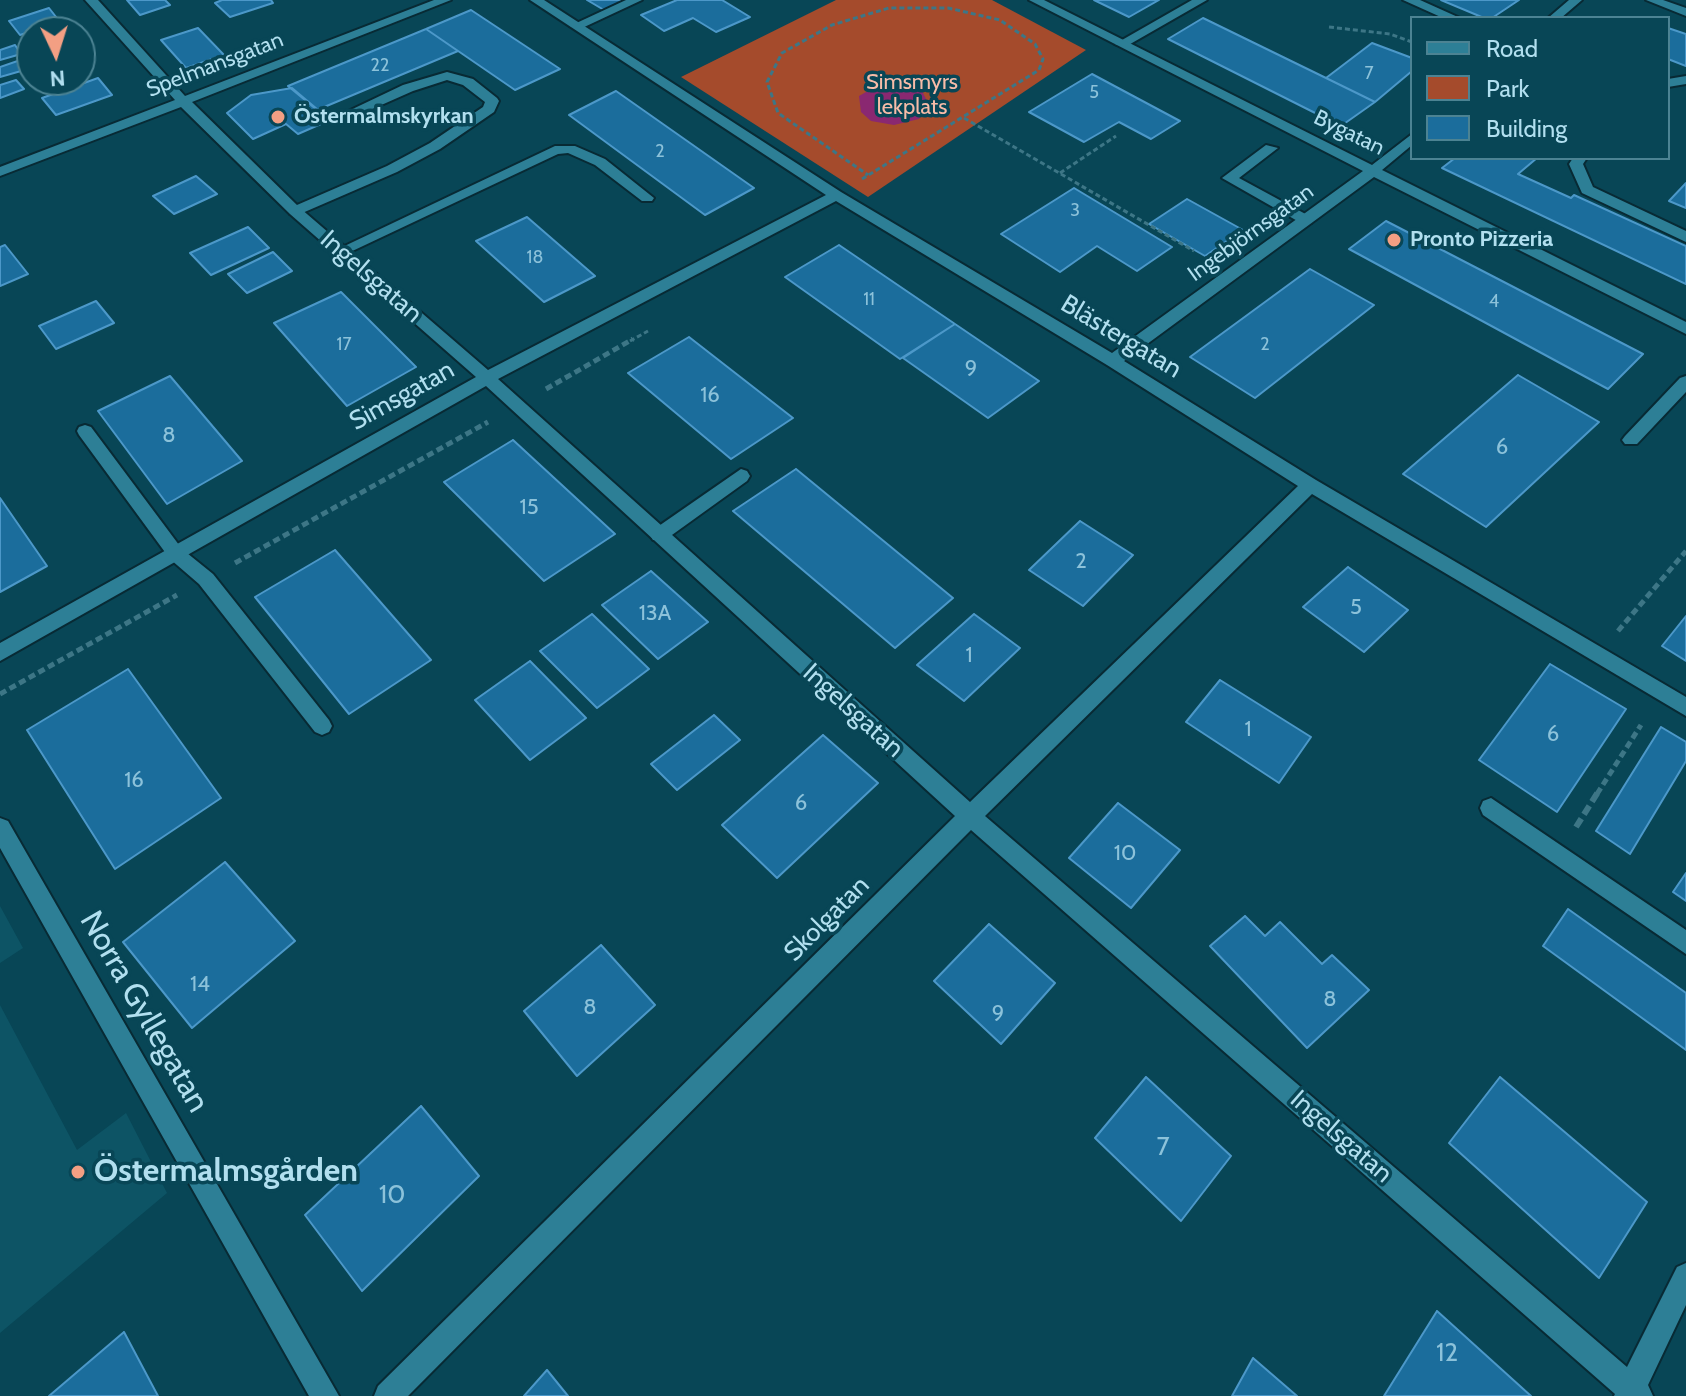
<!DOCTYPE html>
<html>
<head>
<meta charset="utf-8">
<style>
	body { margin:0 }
	#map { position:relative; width:1686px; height:1396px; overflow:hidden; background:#084656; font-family:Cabin,sans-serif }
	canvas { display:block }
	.legend { position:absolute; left:1410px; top:16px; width:260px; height:144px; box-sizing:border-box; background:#084656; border:2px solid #4c8393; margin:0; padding:10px 14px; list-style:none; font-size:24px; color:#b1dfef }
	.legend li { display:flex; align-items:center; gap:16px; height:40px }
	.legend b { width:40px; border:2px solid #4c8393 }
	.north { position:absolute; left:16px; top:16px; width:80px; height:80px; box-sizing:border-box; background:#084656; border:2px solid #4c8393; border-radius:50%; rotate:176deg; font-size:22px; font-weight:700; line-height:32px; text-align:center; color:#b1dfef }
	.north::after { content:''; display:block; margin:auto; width:28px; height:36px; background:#f39f83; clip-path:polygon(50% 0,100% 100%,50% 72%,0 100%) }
</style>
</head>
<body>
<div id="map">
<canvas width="1686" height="1396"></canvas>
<ul class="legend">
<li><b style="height:10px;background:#2d7f96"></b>Road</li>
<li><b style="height:22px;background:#a54b2c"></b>Park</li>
<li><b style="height:22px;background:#1b6d9c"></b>Building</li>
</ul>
<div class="north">N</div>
</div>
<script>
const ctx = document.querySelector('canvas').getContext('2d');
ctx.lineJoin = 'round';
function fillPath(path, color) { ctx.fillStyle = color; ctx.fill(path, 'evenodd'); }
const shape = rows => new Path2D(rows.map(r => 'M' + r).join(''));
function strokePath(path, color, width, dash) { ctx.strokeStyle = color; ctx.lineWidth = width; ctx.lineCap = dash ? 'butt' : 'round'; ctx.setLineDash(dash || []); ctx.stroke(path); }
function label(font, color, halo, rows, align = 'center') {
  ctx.font = font + ' Cabin,sans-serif'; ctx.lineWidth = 7; ctx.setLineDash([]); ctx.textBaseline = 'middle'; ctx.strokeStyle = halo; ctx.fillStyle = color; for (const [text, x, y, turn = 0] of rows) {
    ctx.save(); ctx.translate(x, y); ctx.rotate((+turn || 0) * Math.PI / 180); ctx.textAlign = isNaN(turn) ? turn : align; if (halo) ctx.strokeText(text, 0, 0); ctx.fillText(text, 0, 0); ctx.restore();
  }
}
const built = shape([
	[0,906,23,948,0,963],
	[0,1005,77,1150,126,1113,167,1193,0,1333]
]);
const green = shape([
	[836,0,992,0,1086,50,868,197,681,77]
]);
const water = shape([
	[900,85,922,91,929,105,919,119,894,125,871,121,861,112,859,96,875,87]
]);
const building = shape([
	[127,0,165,0,170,5,140,15,127,0],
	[222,0,271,0,273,3,230,17,215,3,222,0],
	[587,0,628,0,604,10,587,0],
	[677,0,722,0,750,17,716,32,693,18,664,31,641,15,677,0],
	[1094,0,1159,0,1129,17,1094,0],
	[1441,0,1519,0,1492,18,1484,18,1441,0],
	[49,8,60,22,20,35,9,21,49,8],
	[471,10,560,69,515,90,426,29,471,10],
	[1203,18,1326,78,1375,102,1341,126,1168,39,1203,18],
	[198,28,224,55,186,68,161,40,198,28],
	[1668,28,1686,34,1686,66,1668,59,1668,28],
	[426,29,458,51,317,110,288,86,426,29],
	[1372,43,1412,58,1412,71,1375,102,1326,78,1372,43],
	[15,45,21,54,0,60,0,50,15,45],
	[32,56,32,73,28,69,0,77,0,67,32,56],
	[1092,74,1180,121,1151,139,1119,122,1084,142,1029,112,1092,74],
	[98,78,112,95,56,115,42,98,98,78],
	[16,80,24,89,0,98,0,85,16,80],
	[292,88,330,120,298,134,286,124,253,139,227,113,251,95,292,88],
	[616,91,754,188,705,215,569,115,616,91],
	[1455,158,1537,158,1518,174,1571,198,1574,195,1686,246,1686,284,1442,168,1455,158],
	[196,176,217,194,174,214,153,196,196,176],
	[1686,183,1686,208,1669,201,1686,183],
	[1074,188,1172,247,1137,271,1097,246,1060,272,1001,234,1074,188],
	[1187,199,1243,230,1205,256,1149,224,1187,199],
	[527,217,595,276,544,302,476,241,527,217],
	[1386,221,1643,354,1608,389,1349,249,1386,221],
	[248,227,269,248,211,275,190,253,248,227],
	[5,245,28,274,0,286,0,247,5,245],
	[839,245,955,324,900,359,785,277,839,245],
	[273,252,292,271,247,293,228,274,273,252],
	[1310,269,1374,305,1255,398,1190,357,1310,269],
	[341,292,416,367,347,406,274,323,341,292],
	[96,301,114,323,56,349,39,326,96,301],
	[955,324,1039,381,988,418,903,358,955,324],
	[689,337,793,418,731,459,628,373,689,337],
	[1518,375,1599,422,1486,527,1403,474,1518,375],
	[170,376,242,461,167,504,98,411,170,376],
	[513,440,615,534,544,581,444,482,513,440],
	[796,469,953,598,895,648,733,511,796,469],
	[0,498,47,566,0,592,0,498],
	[1080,521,1133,555,1083,606,1029,570,1080,521],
	[335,550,431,660,349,714,255,597,335,550],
	[1348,567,1408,610,1364,652,1303,607,1348,567],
	[651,571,708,622,658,659,602,605,651,571],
	[592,614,649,669,597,708,540,651,592,614],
	[974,614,1020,648,964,701,917,665,974,614],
	[1686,616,1686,661,1662,646,1686,616],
	[530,661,586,718,530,760,475,700,530,661],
	[1550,664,1626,709,1557,812,1479,760,1550,664],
	[128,669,221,798,115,869,27,730,128,669],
	[1220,680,1311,737,1279,783,1186,722,1220,680],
	[714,715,740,740,677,790,651,764,714,715],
	[1661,727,1686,742,1686,761,1630,854,1596,831,1661,727],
	[823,735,878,783,777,878,722,825,823,735],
	[1118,803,1180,850,1131,908,1069,858,1118,803],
	[225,862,295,941,192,1028,123,942,225,862],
	[1686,873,1686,901,1673,892,1686,873],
	[1568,909,1686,993,1686,1050,1543,946,1568,909],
	[1245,916,1265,936,1280,922,1322,964,1332,955,1369,990,1307,1048,1210,946,1245,916],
	[989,924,1055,983,1001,1044,934,981,989,924],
	[601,945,655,1005,577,1076,524,1011,601,945],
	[1146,1077,1231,1156,1181,1221,1095,1138,1146,1077],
	[1500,1077,1647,1202,1599,1278,1449,1143,1500,1077],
	[421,1106,479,1176,362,1291,305,1215,421,1106],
	[1437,1311,1531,1396,1384,1396,1437,1311],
	[124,1332,158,1396,49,1396,124,1332],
	[1253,1358,1297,1396,1232,1396,1253,1358],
	[547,1370,568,1396,524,1396,547,1370]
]);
const pathFar2 = shape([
	[1329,27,1390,34,1412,42],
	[964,118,1194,251],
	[1060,173,1116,136],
	[862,179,1039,70,1043,59,1035,44,1000,20,948,8,889,8,832,25,782,53,767,82,778,113,868,175],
	[630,341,648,331]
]);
const pathFar1 = shape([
	[546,389,633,339],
	[235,563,488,422],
	[1618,631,1686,551],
	[0,694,177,595],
	[1597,794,1641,725]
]);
const path = shape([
	[1576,827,1598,792]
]);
const service = shape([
	[626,0,642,0,580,29,570,26,626,0],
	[1192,0,1207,0,1125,47,1115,44,1192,0],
	[1403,0,1420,0,1460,18,1443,18,1403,0],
	[447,72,473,79,497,98,499,101,494,112,440,149,397,172,300,214,290,214,290,208,387,166,430,143,483,107,485,102,463,85,447,80,413,91,352,118,340,115,403,85,447,72],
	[1686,76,1686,84,1668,87,1668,79,1686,76],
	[1266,145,1278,148,1239,178,1311,217,1311,223,1301,223,1222,178,1266,145],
	[555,146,575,146,605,159,654,198,652,201,642,201,595,165,568,153,558,154,346,254,341,256,334,251,555,146],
	[1573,158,1587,158,1583,164,1593,187,1686,231,1686,242,1582,193,1569,164,1573,158],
	[1686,376,1686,392,1637,444,1625,444,1622,440,1625,436,1680,378,1686,376],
	[85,425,91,427,182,549,213,574,329,720,332,726,329,732,322,735,315,732,199,584,170,559,79,435,77,431,79,427,85,425],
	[741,469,747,471,750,476,747,481,665,540,653,540,650,535,653,530,741,469],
	[1491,798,1686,930,1686,954,1483,815,1480,808,1483,801,1491,798]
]);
const minor = shape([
	[85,0,98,0,185,96,434,0,451,0,192,102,300,208,488,370,826,195,530,0,544,0,841,192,1112,353,1363,171,1029,0,1044,0,1372,165,1412,134,1412,145,1382,170,1686,322,1686,334,1374,177,1124,361,1316,480,1686,697,1686,716,1312,494,985,816,1627,1367,1677,1267,1686,1263,1686,1305,1648,1385,1653,1396,1614,1396,1615,1394,971,830,408,1396,374,1396,378,1386,955,816,486,386,0,661,0,643,476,377,290,214,181,107,0,176,0,167,175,100,85,0],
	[836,201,1107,365,1298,486,970,802,498,379,836,201],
	[1569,0,1582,0,1561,18,1548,18,1569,0],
	[1646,0,1663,0,1686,8,1686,16,1646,0],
	[0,818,8,821,339,1396,309,1396,0,848,0,818]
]);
const markers = [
	[278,117,8,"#f39f83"],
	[1394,240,8,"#f39f83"],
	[78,1172,8,"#f39f83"]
];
const farNumbernames = [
	["22",380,66],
	["7",1369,74],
	["5",1094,93],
	["2",660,152],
	["3",1075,211],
	["18",535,258],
	["11",869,300],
	["4",1494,302],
	["17",344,345],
	["2",1265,345]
];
const farStreetnames = [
	["Spelmansgatan",215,65,-21],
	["Bygatan",1349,133,26],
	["Ingebjörnsgatan",1251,233,-36]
];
const farParknames = [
	["Simsmyrs",912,83],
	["lekplats",912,108]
];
const farPoinames = [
	["Östermalmskyrkan",294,117],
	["Pronto Pizzeria",1410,240]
];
const numberNames = [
	["9",971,369],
	["16",710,396],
	["8",169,436],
	["6",1502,448],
	["15",529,508],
	["2",1081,562],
	["5",1356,608],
	["13A",655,614],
	["1",969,656],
	["1",1248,730],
	["6",1553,735],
	["16",134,781],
	["6",801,804],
	["10",1125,854],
	["14",200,985],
	["8",1330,1000],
	["8",590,1008],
	["9",998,1014]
];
const streetNames = [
	["Ingelsgatan",371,277,41],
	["Blästergatan",1121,337,31],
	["Simsgatan",402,396,-29],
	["Ingelsgatan",853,711,42],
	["Skolgatan",827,919,-45],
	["Ingelsgatan",1341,1137,41]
];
const nearNumbernames = [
	["7",1163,1147],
	["10",392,1195],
	["12",1447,1353]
];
const nearStreetnames = [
	["Norra Gyllegatan",144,1012,60]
];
const nearPoinames = [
	["Östermalmsgården",94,1172]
];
fillPath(built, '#0d5465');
fillPath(green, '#a54b2c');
fillPath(water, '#8a2871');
fillPath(building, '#1b6d9c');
strokePath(building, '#4c98c9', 2);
strokePath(service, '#082a34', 4);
strokePath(minor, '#082a34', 4);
strokePath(pathFar2, '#3d7686', 3, [5, 3]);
strokePath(pathFar1, '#3d7686', 5, [7, 4]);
strokePath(path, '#3d7686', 6, [10, 5]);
fillPath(service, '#2d7f96');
fillPath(minor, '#2d7f96');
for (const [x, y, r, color] of markers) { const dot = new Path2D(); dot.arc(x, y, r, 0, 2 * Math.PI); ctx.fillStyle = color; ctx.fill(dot); strokePath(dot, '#084656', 3); }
label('18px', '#8cc2da', null, farNumbernames);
label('22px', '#b1dfef', '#084656', farStreetnames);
label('22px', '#f7bca8', '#084656', farParknames);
label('bold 22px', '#b1dfef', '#084656', farPoinames, 'left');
label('22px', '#8cc2da', null, numberNames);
label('26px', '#b1dfef', '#084656', streetNames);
label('26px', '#8cc2da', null, nearNumbernames);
label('32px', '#b1dfef', '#084656', nearStreetnames);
label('bold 32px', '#b1dfef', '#084656', nearPoinames, 'left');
</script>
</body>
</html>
